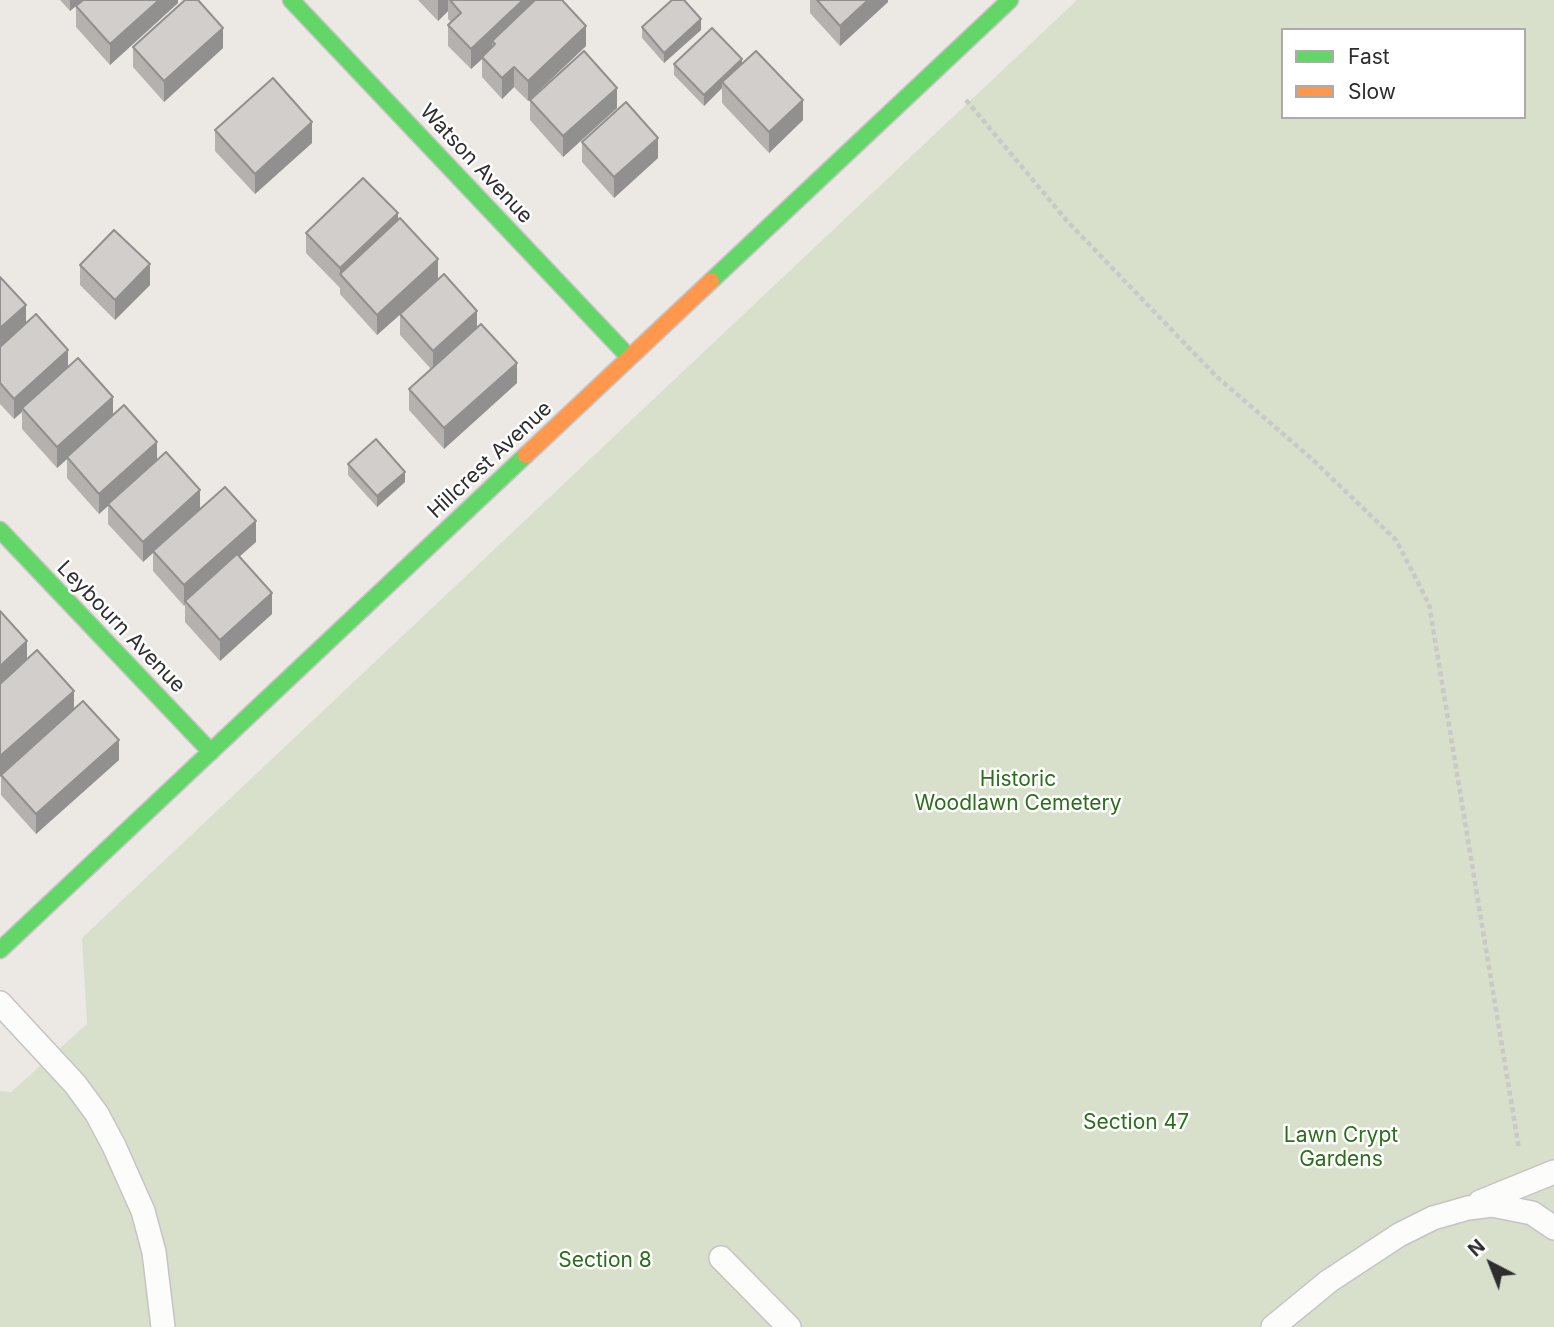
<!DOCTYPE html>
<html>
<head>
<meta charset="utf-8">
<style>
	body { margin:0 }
	#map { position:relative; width:1554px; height:1327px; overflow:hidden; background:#ece8e4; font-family:Inter,sans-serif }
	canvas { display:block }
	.legend { position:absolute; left:1281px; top:28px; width:245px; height:91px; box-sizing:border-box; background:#fff; border:2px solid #ababab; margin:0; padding:9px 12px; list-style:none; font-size:21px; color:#2e2e2e }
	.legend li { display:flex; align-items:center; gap:14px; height:35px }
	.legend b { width:35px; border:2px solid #ababab }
	.north { position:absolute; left:1456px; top:1229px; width:70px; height:70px; -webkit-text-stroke:5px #fff; paint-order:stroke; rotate:318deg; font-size:19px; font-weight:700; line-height:28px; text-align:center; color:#2e2e2e }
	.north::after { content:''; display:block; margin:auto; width:24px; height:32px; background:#2e2e2e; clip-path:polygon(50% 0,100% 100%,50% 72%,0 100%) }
</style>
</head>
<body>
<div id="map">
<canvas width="1554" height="1327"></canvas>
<ul class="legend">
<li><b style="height:9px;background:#63d668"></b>Fast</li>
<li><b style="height:9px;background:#ff974d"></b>Slow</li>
</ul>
<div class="north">N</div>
</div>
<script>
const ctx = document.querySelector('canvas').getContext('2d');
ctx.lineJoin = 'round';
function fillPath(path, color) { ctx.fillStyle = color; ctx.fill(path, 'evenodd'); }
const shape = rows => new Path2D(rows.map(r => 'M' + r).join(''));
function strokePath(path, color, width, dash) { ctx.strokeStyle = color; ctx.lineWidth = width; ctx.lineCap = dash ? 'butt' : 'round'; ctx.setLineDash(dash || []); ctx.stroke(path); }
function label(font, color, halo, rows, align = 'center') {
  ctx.font = font + ' Inter,sans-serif'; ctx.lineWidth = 5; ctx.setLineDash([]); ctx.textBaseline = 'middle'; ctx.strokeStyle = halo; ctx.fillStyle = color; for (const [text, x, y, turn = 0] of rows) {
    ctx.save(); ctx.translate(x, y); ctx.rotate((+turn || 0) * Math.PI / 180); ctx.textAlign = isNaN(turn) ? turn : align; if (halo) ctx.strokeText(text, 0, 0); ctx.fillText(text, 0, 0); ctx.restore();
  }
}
const cemetery = shape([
	[1077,0,1554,0,1554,1327,0,1327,0,1091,11,1092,87,1024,82,938],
	[1283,30,1524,30,1524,117,1283,117]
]);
const path = shape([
	[966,100,1068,222,1217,377,1312,459,1396,540,1429,604,1519,1149]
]);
const lane = shape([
	[0,1003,75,1084,97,1114,114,1146,143,1211,154,1252,163,1327],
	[1480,1202,1554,1172],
	[721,1258,789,1327],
	[1273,1327,1329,1281,1399,1235,1433,1218,1468,1208,1492,1205,1532,1213,1554,1228]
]);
const fast = shape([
	[291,0,629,357],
	[711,281,1010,0],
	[0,530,211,752],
	[0,950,526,455]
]);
const slow = shape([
	[526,455,711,281]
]);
const wall = shape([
	[60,0,83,0,70,11],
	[178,0,178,3,110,65,76,27,76,6],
	[418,0,562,0,586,46,528,101,514,87,502,99,482,77,482,59,471,69,448,46,448,25,451,22,448,19,448,11,438,21],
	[810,0,888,0,888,2,840,46,810,13],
	[642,27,701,30,664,63,642,38],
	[133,47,223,48,164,102,133,67],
	[674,64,742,64,803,120,769,153,722,103,722,88,704,106,674,75],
	[530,100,617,108,563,157,530,120],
	[215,130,312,143,255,194,215,151],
	[582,142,658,158,614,198,582,162],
	[398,221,438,280,477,327,517,383,444,449,409,410,409,389,431,369,400,335,400,315,377,335,340,294,340,288,306,253,306,233],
	[80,265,150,285,115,320,80,285],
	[0,277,26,324,68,367,113,416,157,460,200,508,256,542,239,556,272,614,220,661,185,622,185,605,184,606,153,571,153,553,143,562,108,524,108,506,99,514,67,478,67,459,57,468,22,429,22,412,14,419,0,404],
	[348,464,405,482,377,507,348,475],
	[27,659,74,709,119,760,36,834,1,795,1,776]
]);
const shadedWall = shape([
	[70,0,83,0,70,11],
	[159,0,178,0,178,3,110,65,110,44],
	[438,0,448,0,448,11,438,21],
	[523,0,541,0,495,44,492,41,492,49,482,57,482,59,471,69,471,49],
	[868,0,888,0,888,2,840,46,840,26],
	[701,19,701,30,664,63,664,53],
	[586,26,586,46,528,101,528,81],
	[223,28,223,48,164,102,164,81],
	[742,59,742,69,722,82,722,88,704,106,704,95],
	[514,67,514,87,502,99,502,78],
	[617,88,617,108,563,157,563,136],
	[803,100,803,120,769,153,769,132],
	[312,122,312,143,255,194,255,174],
	[658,138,658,158,614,198,614,177],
	[398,213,398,234,340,274,340,268],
	[438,259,438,280,377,335,377,315],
	[150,264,150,285,115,320,115,300],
	[26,305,26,326,0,349,0,328],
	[477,311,477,331,433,372,433,351],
	[68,350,68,371,22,408,22,412,14,419,14,399],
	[517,363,517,383,444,449,444,428],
	[113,397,113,418,57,468,57,447],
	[157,442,157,462,99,514,99,494],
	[405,472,405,482,377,507,377,496],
	[200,490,200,510,143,562,143,542],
	[256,521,256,542,187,603,185,601,184,606,184,585],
	[272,593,272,614,220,661,220,640],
	[27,641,27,662,0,686,0,666],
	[74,691,74,711,0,777,0,756],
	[119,740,119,760,36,834,36,814]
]);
const building = shape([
	[83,0,159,0,110,44,76,6,83,0],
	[185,0,198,0,223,28,164,81,133,47,185,0],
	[450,0,523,0,471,49,448,25,461,13,450,0],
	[535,0,562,0,586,26,528,81,514,67,502,78,482,57,495,44,492,41,535,0],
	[672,0,684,0,701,19,664,53,642,27,672,0],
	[817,0,868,0,840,26,817,0],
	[712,28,742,59,704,95,674,64,712,28],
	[584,51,617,88,563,136,530,100,584,51],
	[756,51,803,100,769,132,722,82,756,51],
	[273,78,312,122,255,174,215,130,273,78],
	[626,102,658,138,614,177,582,142,626,102],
	[363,178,398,213,340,268,306,233,363,178],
	[400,218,438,259,377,315,340,274,400,218],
	[114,230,150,264,115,300,80,265,114,230],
	[444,274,477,311,433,351,400,314,444,274],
	[0,277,26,305,0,328,0,277],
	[36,314,68,350,14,399,0,383,0,347,36,314],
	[481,324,517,363,444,428,409,389,481,324],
	[78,358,113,397,57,447,22,408,78,358],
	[124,405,157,442,99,494,67,457,124,405],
	[376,439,405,472,377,496,348,464,376,439],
	[166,452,200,490,143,542,108,504,166,452],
	[225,487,256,521,184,585,153,551,225,487],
	[237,554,272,593,220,640,185,601,237,554],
	[0,611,27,641,0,666,0,611],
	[37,650,74,691,0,756,0,684,37,650],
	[83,701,119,740,36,814,1,775,83,701]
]);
const streetNames = [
	["Watson Avenue",476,164,47],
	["Hillcrest Avenue",490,460,-43],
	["Leybourn Avenue",121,627,46]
];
const parkNames = [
	["Historic",1018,780],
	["Woodlawn Cemetery",1018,804],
	["Section 47",1136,1123],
	["Lawn Crypt",1341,1136],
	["Gardens",1341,1160],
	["Section 8",605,1261]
];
fillPath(cemetery, '#d8e0cc');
strokePath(lane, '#c5c4c5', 26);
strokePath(fast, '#c5c4c5', 19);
strokePath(slow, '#c5c4c5', 19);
strokePath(path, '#c9c9c8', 4.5, [5, 3.5]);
strokePath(lane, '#fcfcfb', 23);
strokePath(fast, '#63d668', 16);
strokePath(slow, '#ff974d', 16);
fillPath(wall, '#b4b1af');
fillPath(shadedWall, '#92908e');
fillPath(building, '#d1cecb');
strokePath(building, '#92908e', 2);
label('21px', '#2e2e2e', '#fff', streetNames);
label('21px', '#2c6e1b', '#fff', parkNames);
</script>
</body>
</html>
